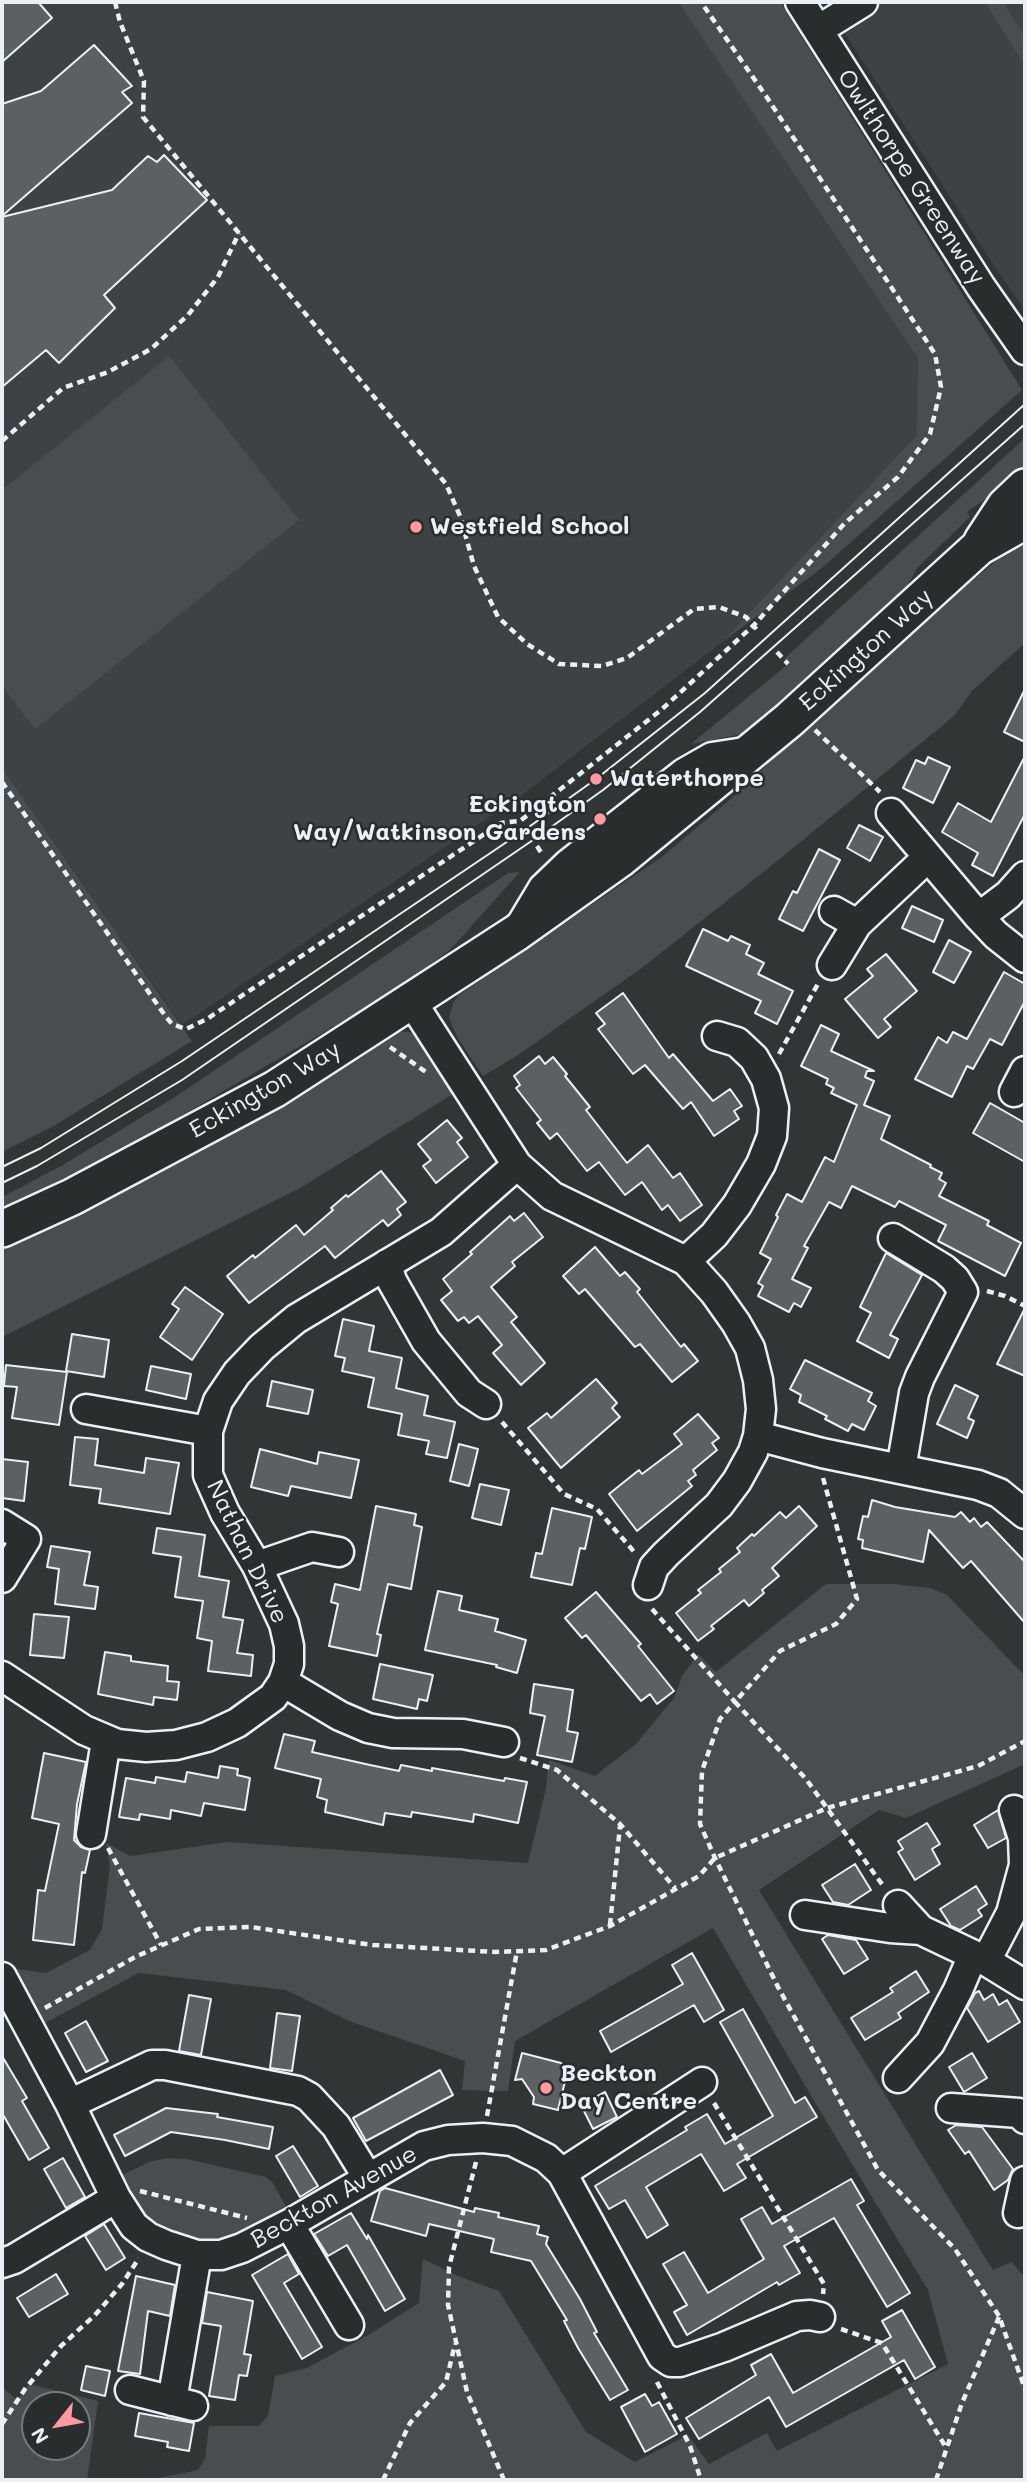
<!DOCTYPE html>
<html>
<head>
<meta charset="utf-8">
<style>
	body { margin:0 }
	#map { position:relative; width:1027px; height:2482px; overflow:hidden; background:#323536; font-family:Mali,sans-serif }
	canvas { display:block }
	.frame { position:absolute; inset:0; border:4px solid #e8f1f8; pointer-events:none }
	.north { position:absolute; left:21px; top:2391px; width:70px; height:70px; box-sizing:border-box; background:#2a2d2e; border:2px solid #767b7f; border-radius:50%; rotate:239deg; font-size:19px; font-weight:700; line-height:28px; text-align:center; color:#e8f1f8 }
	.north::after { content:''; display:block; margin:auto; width:24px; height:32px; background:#ff9aa2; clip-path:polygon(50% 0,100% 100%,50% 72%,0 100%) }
</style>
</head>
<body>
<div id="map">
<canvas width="1027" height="2482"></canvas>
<div class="frame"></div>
<div class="north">N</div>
</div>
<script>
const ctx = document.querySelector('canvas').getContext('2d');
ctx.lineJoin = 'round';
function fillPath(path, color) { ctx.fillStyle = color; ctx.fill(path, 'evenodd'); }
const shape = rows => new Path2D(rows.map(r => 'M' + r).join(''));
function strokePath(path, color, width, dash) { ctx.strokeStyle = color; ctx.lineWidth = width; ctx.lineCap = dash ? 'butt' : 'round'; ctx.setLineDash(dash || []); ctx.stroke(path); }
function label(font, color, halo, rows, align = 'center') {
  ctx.font = font + ' Mali,sans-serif'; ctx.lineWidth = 5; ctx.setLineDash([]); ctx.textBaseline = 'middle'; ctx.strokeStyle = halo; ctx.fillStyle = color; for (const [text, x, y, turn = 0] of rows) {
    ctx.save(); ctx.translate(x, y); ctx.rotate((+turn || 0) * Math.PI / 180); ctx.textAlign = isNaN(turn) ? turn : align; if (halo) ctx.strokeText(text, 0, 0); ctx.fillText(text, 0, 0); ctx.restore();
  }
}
const built = shape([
	[2,2,678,2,918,357,916,436,721,643,522,795,182,1025,2,768],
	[825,2,1025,2,1025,310,997,270]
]);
const green = shape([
	[678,2,780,2,1022,390,823,567,721,643,916,436,918,358],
	[985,2,1003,2,1025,37,1025,66],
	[169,356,299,520,35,729,2,686,2,490],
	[1025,438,1025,464,1015,478,967,512,970,517,918,567,894,609,757,731,691,744,788,664,784,659],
	[1025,538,1025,643,972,691,954,716,781,858,643,967,518,1055,483,1076,457,1037,449,1018,453,1003,459,995,663,856,739,792,837,696,928,616],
	[2,768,192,1041,52,1127,2,1152],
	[520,872,450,950,391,993,133,1144,2,1209,2,1197,61,1166,175,1097,508,873],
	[395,1031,409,1032,424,1039,458,1091,300,1188,2,1337,2,1250,19,1243,100,1199],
	[826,1584,894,1584,930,1588,947,1595,1025,1676,1025,1764,906,1818,879,1810,759,1890,993,2270,1012,2262,1025,2278,1025,2480,149,2480,198,2470,205,2458,209,2426,259,2426,268,2416,275,2376,307,2368,370,2334,419,2303,423,2259,458,2276,499,2291,586,2432,635,2462,688,2435,709,2464,767,2433,777,2451,948,2364,928,2290,816,2104,713,1928,515,2041,508,2091,462,2090,465,2061,349,2021,286,1990,139,1973,41,2025,10,1968,46,1973,90,1950,102,1929,110,1866,106,1843,130,1856,227,1842,528,1863,546,1788,549,1760,595,1776,636,1744,674,1698,682,1676,698,1654,716,1672],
	[167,2158,187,2159,266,2177,273,2183,286,2207,241,2239,215,2242,189,2242,163,2233,146,2219,118,2177,149,2162],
	[29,2384,98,2401,87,2480,2,2480,2,2387,17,2400],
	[35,2405,77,2405,77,2447,35,2447]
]);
const building = shape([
	[2,2,38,2,52,18,2,62,2,2],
	[94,45,132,86,122,92,132,103,2,216,2,104,41,91,94,45],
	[164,155,207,200,104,295,115,308,59,363,46,350,2,387,2,217,112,190,148,156,157,162,164,155],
	[1025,689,1025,742,1004,732,1025,689],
	[1025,756,1025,814,993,876,972,865,978,853,942,832,958,803,991,822,1025,756],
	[928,757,950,767,933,803,903,788,916,760,925,764,928,757],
	[859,825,883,837,870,861,847,848,859,825],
	[819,849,840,860,803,931,779,919,793,891,797,893,819,849],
	[912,906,943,920,934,942,902,928,912,906],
	[703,929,728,941,731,936,750,945,746,954,764,963,758,974,793,991,777,1024,755,1013,761,1001,686,966,703,929],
	[949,940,971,952,954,983,933,972,949,940],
	[886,954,917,991,884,1019,891,1027,878,1038,845,999,873,976,867,969,886,954],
	[1004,972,1025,984,1025,1001,1002,1045,990,1039,973,1069,967,1066,952,1097,915,1079,938,1037,947,1043,953,1032,967,1039,1004,972],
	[623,993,669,1058,673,1054,713,1101,730,1089,742,1106,734,1111,739,1119,714,1136,691,1102,683,1109,645,1065,633,1074,598,1029,605,1024,596,1013,623,993],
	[821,1025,839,1034,831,1051,874,1071,867,1071,865,1077,874,1081,864,1105,890,1116,881,1139,931,1165,930,1167,942,1173,939,1179,946,1183,939,1196,989,1221,987,1225,1021,1243,1005,1276,938,1241,946,1225,899,1201,895,1207,852,1186,841,1208,829,1202,804,1246,808,1248,792,1279,811,1288,801,1307,794,1303,789,1312,758,1296,763,1286,758,1283,771,1259,760,1253,778,1217,776,1215,787,1194,802,1202,825,1157,834,1162,857,1105,831,1093,834,1088,826,1084,828,1079,801,1066,821,1025],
	[539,1056,545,1064,553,1057,567,1074,565,1076,590,1107,586,1110,627,1163,648,1145,673,1178,680,1173,702,1205,680,1221,668,1205,662,1210,642,1182,625,1195,599,1162,587,1171,557,1133,550,1139,537,1123,541,1120,516,1088,520,1085,514,1076,539,1056],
	[990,1103,1025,1123,1025,1162,973,1133,990,1103],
	[447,1120,462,1138,457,1142,468,1157,436,1183,423,1166,431,1160,418,1144,447,1120],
	[381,1171,406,1202,397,1209,401,1215,388,1226,383,1220,335,1258,325,1246,249,1303,227,1276,253,1255,255,1258,296,1225,304,1235,333,1210,331,1208,346,1195,348,1197,381,1171],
	[524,1213,543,1237,512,1262,515,1266,491,1287,517,1317,511,1322,545,1363,521,1385,493,1353,502,1345,478,1316,469,1323,464,1317,458,1321,441,1300,452,1291,443,1279,472,1254,470,1252,510,1216,514,1221,524,1213],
	[595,1247,620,1276,625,1272,640,1289,637,1292,681,1347,684,1344,698,1361,672,1382,640,1344,635,1347,585,1289,579,1294,563,1276,595,1247],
	[886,1253,922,1275,890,1335,898,1339,889,1358,857,1341,871,1313,860,1307,886,1253],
	[185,1287,223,1314,192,1360,160,1337,179,1309,172,1304,185,1287],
	[1025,1308,1025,1376,997,1364,1025,1308],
	[343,1319,374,1326,369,1351,402,1358,396,1388,428,1396,424,1415,455,1422,447,1458,426,1454,429,1441,398,1435,402,1414,368,1407,374,1378,342,1371,345,1358,335,1356,343,1319],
	[72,1334,109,1340,104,1377,66,1371,72,1334],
	[805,1360,872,1393,868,1401,876,1406,864,1430,852,1424,848,1431,825,1419,827,1416,799,1402,801,1395,790,1389,805,1360],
	[6,1365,67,1372,59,1425,12,1418,17,1387,4,1386,6,1365],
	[151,1366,191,1374,186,1399,146,1390,151,1366],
	[596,1379,617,1403,612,1408,620,1417,561,1468,528,1428,547,1413,551,1418,596,1379],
	[272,1381,313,1390,308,1414,267,1406,272,1381],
	[955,1385,978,1396,968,1418,974,1421,967,1438,937,1424,955,1385],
	[698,1414,719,1438,712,1443,717,1450,693,1470,696,1475,688,1481,692,1486,637,1531,609,1494,639,1470,642,1474,682,1444,674,1434,698,1414],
	[75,1437,98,1439,95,1465,144,1473,146,1458,179,1463,170,1514,99,1503,101,1489,70,1485,75,1437],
	[459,1444,478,1449,469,1486,450,1481,459,1444],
	[260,1449,317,1464,319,1452,359,1460,351,1498,291,1486,288,1496,251,1487,260,1449],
	[2,1459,28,1462,24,1501,2,1498,2,1459],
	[480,1484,509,1490,501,1525,472,1518,480,1484],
	[872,1500,895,1507,955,1517,961,1512,970,1522,974,1518,981,1527,987,1522,1025,1562,1025,1623,971,1561,963,1568,929,1530,923,1562,862,1548,863,1540,858,1539,863,1516,868,1517,872,1500],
	[376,1506,416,1514,414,1525,422,1527,411,1589,388,1584,377,1634,381,1635,377,1656,329,1646,338,1604,331,1602,335,1584,360,1590,376,1506],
	[799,1506,817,1526,772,1568,779,1576,762,1590,764,1593,749,1606,744,1600,711,1626,714,1629,698,1641,676,1613,701,1593,698,1590,721,1572,719,1569,740,1552,737,1548,752,1534,754,1536,780,1512,786,1518,799,1506],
	[552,1508,592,1517,585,1549,580,1548,572,1585,531,1577,536,1553,542,1554,552,1508],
	[157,1528,205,1535,199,1576,229,1581,223,1617,243,1620,237,1653,253,1655,251,1676,208,1671,212,1641,197,1638,203,1601,175,1597,181,1557,153,1553,157,1528],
	[51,1546,90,1552,84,1585,98,1587,95,1609,55,1604,59,1569,47,1567,51,1546],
	[438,1591,462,1596,459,1610,498,1619,495,1631,526,1640,517,1673,496,1667,497,1665,425,1650,438,1591],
	[596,1592,641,1644,638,1646,674,1691,657,1704,650,1694,641,1701,586,1635,582,1638,565,1618,596,1592],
	[34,1614,69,1617,64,1658,30,1655,34,1614],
	[105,1652,131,1656,131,1661,168,1666,167,1681,179,1682,177,1700,154,1697,153,1705,98,1694,105,1652],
	[380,1664,433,1675,427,1701,419,1699,417,1709,373,1699,380,1664],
	[534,1684,573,1690,567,1731,578,1733,572,1762,537,1755,545,1716,530,1713,534,1684],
	[284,1734,315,1741,312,1752,370,1765,399,1771,401,1765,432,1771,432,1768,504,1781,505,1778,527,1782,518,1823,474,1814,473,1822,412,1812,411,1817,385,1813,383,1825,325,1812,327,1800,317,1797,321,1779,275,1768,284,1734],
	[44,1753,86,1762,77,1804,74,1840,81,1847,90,1850,85,1873,82,1872,74,1945,33,1940,38,1890,45,1891,59,1824,32,1818,44,1753],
	[220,1766,238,1769,237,1775,250,1778,245,1810,204,1803,201,1816,171,1810,170,1819,140,1814,139,1820,119,1817,126,1778,155,1783,156,1777,185,1782,187,1772,218,1778,220,1766],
	[998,1810,1006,1838,988,1848,974,1825,998,1810],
	[927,1823,940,1844,932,1849,940,1864,915,1880,898,1852,903,1849,898,1841,927,1823],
	[855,1864,871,1890,848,1905,833,1902,822,1885,855,1864],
	[976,1886,987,1904,978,1910,982,1916,960,1930,951,1926,940,1909,976,1886],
	[828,1935,856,1940,868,1959,844,1974,822,1939,828,1935],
	[692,1953,724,2010,704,2022,694,2005,611,2052,600,2031,683,1984,672,1965,692,1953],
	[916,1971,929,1992,898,2013,901,2018,865,2040,851,2018,893,1992,890,1988,916,1971],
	[979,1991,984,2000,993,1994,999,2005,1007,2000,1020,2022,988,2042,967,2008,975,1993,979,1991],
	[189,1995,211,1999,201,2055,179,2051,189,1995],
	[743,2009,795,2103,805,2097,817,2117,737,2164,746,2178,724,2191,701,2154,646,2187,668,2225,647,2238,625,2200,609,2209,595,2186,687,2130,685,2127,707,2114,725,2144,773,2116,720,2022,743,2009],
	[277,2013,300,2016,292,2071,270,2068,277,2013],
	[86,2021,108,2061,86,2072,65,2033,86,2021],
	[522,2053,561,2063,567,2073,558,2110,533,2104,534,2097,522,2079,515,2080,522,2053],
	[972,2053,987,2078,964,2092,949,2067,972,2053],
	[2,2056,27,2098,22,2101,49,2148,29,2160,2,2113,2,2056],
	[440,2070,453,2095,366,2141,353,2118,440,2070],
	[605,2092,617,2117,593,2129,581,2105,605,2092],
	[166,2108,218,2114,217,2117,273,2127,269,2149,225,2140,171,2132,125,2156,114,2135,166,2108],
	[956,2125,982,2127,1013,2169,1008,2180,994,2190,969,2151,965,2154,948,2130,956,2125],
	[293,2146,318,2186,300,2197,276,2156,293,2146],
	[63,2158,85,2197,66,2208,44,2169,63,2158],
	[851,2179,864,2201,857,2205,910,2293,887,2307,834,2218,784,2246,800,2273,779,2285,777,2282,687,2335,674,2312,687,2305,663,2264,684,2252,708,2293,764,2259,741,2219,762,2207,772,2224,851,2179],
	[385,2188,474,2212,475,2208,499,2213,498,2217,539,2226,537,2234,548,2237,546,2244,580,2299,597,2332,594,2333,628,2390,610,2400,578,2348,564,2321,567,2320,531,2261,491,2252,494,2239,429,2224,426,2236,371,2221,380,2191,385,2188],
	[351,2213,367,2239,368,2235,405,2299,385,2311,347,2245,328,2256,314,2234,351,2213],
	[104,2224,125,2258,106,2270,85,2236,104,2224],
	[288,2254,299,2274,284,2283,322,2347,302,2359,252,2275,288,2254],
	[56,2274,68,2294,29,2317,17,2298,56,2274],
	[136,2276,175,2285,170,2316,148,2311,140,2374,118,2371,136,2276],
	[207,2292,253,2301,244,2354,251,2355,247,2376,239,2375,235,2400,209,2396,221,2326,202,2323,207,2292],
	[902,2310,935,2367,915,2379,904,2360,786,2427,769,2397,699,2439,686,2418,756,2375,751,2365,771,2354,793,2393,891,2337,882,2321,902,2310],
	[86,2366,110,2371,105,2396,81,2390,86,2366],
	[645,2394,652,2406,659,2402,677,2434,645,2452,621,2407,645,2394],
	[139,2413,194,2423,189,2451,167,2447,168,2442,135,2436,139,2413]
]);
const path = shape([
	[115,2,120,22,144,81,143,117,446,484,460,516,474,566,498,617,527,644,559,664,602,666,627,658,694,609,719,607,746,617,758,631],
	[2,441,63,388,108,372,151,349,188,315,218,277,239,233],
	[777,652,788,664],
	[815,730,880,792],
	[2,782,166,1017,172,1024,186,1029,207,1019,501,823,520,821,661,710,754,625,845,523,898,477,930,434,941,387,935,354,768,99,701,2],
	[537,846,542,854],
	[390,1047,426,1072],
	[779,1054,819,982],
	[987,1291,1005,1296,1025,1306],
	[502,1422,564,1494,597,1509,636,1554],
	[823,1478,857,1599,836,1624,780,1651,735,1702,806,1779,884,1887],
	[652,1609,735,1702,720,1719,702,1771,700,1824,715,1858,778,1987,878,2170,955,2249,999,2316,1025,2389],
	[520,1758,557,1770,620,1824,675,1888],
	[108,1848,161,1945],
	[610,1925,620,1826],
	[45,2008,135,1957,199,1929,251,1927,373,1945,495,1952,546,1950,610,1926,699,1876,715,1858,827,1808,978,1766,1025,1741],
	[714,2103,824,2284,823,2294],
	[487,2116,517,1951],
	[476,2162,449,2267,448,2305,467,2392,504,2480],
	[140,2191,247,2218],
	[841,2329,882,2343,947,2449],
	[657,2382,690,2446,701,2480],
	[2,2424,25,2389,61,2346,95,2315,122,2284,139,2258],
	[383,2480,410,2423,446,2382,455,2344],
	[936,2480,962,2403,999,2317]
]);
const minor = shape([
	[800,2,981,287,1025,350],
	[818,30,863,2],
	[891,813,979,917,996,935,1025,958],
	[834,911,857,924],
	[979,917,1008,895,1025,876],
	[519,928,543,888,568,864,684,773,712,757,751,751],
	[832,965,857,924,927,858],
	[412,1002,517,1165,552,1196,686,1261,714,1292,736,1323,750,1348,758,1380,761,1409,758,1436,753,1452,737,1481,719,1505,666,1554,654,1567,648,1585],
	[1014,1092,1025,1071],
	[893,1238,944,1269,955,1279,963,1292,920,1377,914,1393,901,1469],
	[686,1261,714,1235,737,1205,761,1164,772,1136,774,1108,766,1079,754,1058,737,1042,717,1036],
	[387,1264,392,1281,426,1341,469,1393,486,1404],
	[86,1409,208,1431],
	[758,1436,822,1453,978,1485,999,1493,1025,1514],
	[2,1524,26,1539,2,1578],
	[257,1566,312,1547,339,1552],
	[2,1676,84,1730,117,1744,146,1747,176,1745,207,1737,237,1723,273,1697,283,1682,289,1664,289,1646,284,1624,257,1566,225,1513,208,1475,208,1431,218,1401,237,1373,262,1347,296,1319,441,1232,517,1165],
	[283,1682,340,1716,368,1728,393,1733,463,1734,504,1742],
	[91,1834,106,1741],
	[898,1905,921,1930,986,1961,1025,1985],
	[805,1915,890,1928,921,1930],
	[986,1961,1011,1913,1024,1865,1023,1838,1014,1810],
	[2,1977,70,2104,116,2198,134,2226,148,2237,166,2245,197,2255,221,2255,242,2248,289,2224,424,2146,448,2140,483,2138,512,2141,546,2158,562,2173,662,2356,671,2362,680,2362,724,2347,797,2316,810,2315,820,2317],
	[898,2078,930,2043,958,1990,973,1955],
	[70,2104,152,2065,165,2065,298,2091,309,2097,336,2126,368,2178],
	[951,2108,1019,2113,1025,2119],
	[562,2173,702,2082],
	[1018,2213,1025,2181],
	[289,2224,349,2325],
	[2,2263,14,2259,116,2198],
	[130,2390,193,2406],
	[172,2401,197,2255]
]);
const major = shape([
	[982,541,1005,506,1025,487],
	[2,1229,72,1197,275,1089,516,933,620,859,789,720,979,547,1025,521]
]);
const tram = shape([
	[2,1167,41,1148,182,1061,526,829,596,779,705,693,1025,404],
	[2,1183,37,1166,182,1080,533,840,603,790,700,712,1025,424]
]);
const markers = [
	[416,527,7,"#ff9aa2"],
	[596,779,7,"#ff9aa2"],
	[600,819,7,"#ff9aa2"],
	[546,2088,7,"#ff9aa2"]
];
const streetNames = [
	["Owlthorpe Greenway",911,177,57],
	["Eckington Way",866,650,-42],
	["Eckington Way",265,1090,-30],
	["Nathan Drive",247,1552,64],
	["Beckton Avenue",334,2197,-29]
];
const poiNames = [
	["Westfield School",430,527],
	["Waterthorpe",610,779],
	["Eckington",586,805,"right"],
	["Way/Watkinson Gardens",586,833,"right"],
	["Beckton",560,2074],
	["Day Centre",560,2102]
];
fillPath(built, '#3f4244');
fillPath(green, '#494d4f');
fillPath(building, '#5c6063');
strokePath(building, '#e8f1f8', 2);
strokePath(minor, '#e8f1f8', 33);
strokePath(major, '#e8f1f8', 40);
strokePath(path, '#e8f1f8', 4.5, [7, 5]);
strokePath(minor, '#2a2d2e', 28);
strokePath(major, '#2a2d2e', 35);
strokePath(tram, '#e8f1f8', 2);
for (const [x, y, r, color] of markers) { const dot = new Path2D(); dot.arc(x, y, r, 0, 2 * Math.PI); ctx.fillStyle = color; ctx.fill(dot); strokePath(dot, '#2a2d2e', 2.5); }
label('24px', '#e8f1f8', '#2a2d2e', streetNames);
label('bold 24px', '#e8f1f8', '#2a2d2e', poiNames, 'left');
</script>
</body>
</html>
